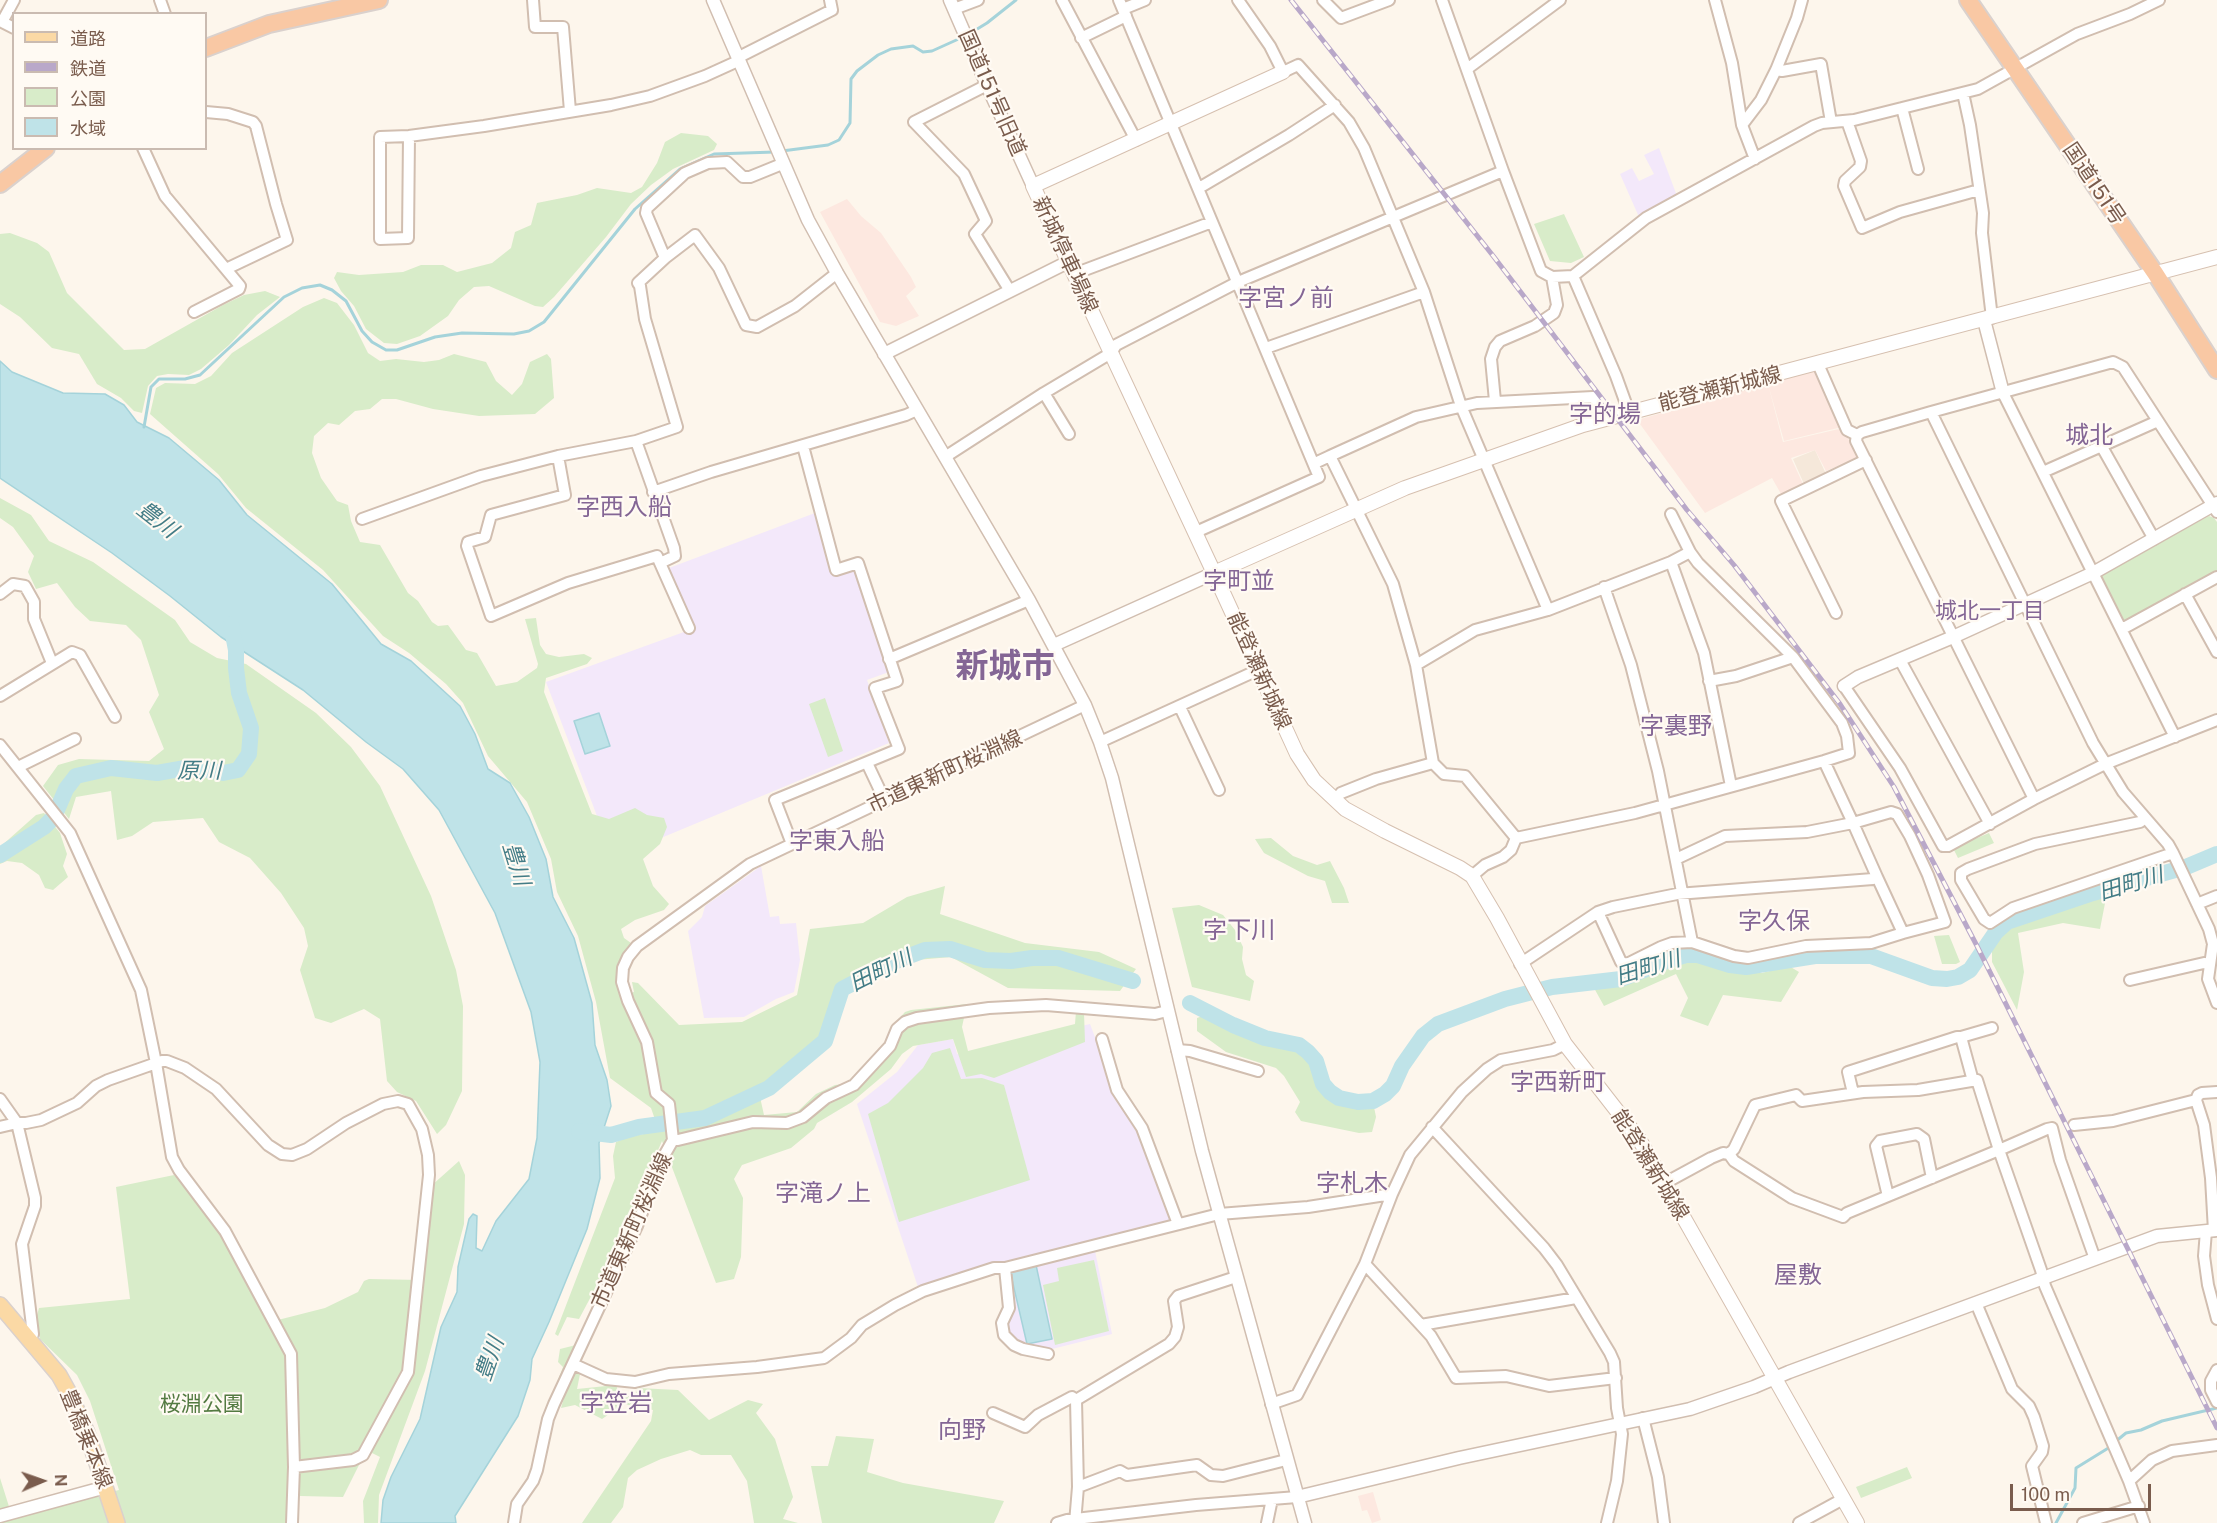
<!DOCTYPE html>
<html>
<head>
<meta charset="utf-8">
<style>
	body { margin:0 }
	#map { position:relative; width:2217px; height:1523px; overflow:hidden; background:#fdf6ec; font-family:"Public Sans","Noto Sans JP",sans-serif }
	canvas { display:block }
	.legend { position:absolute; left:12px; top:12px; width:195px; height:138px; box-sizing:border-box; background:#fffaf3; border:2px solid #cabbb1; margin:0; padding:8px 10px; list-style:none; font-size:18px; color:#7a5c4d }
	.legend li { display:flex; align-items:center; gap:12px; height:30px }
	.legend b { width:30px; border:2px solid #cabbb1 }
	.north { position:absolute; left:12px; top:1451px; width:60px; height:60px; -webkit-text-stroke:4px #fffaf3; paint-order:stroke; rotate:88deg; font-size:16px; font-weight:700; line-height:24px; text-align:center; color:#7a5c4d }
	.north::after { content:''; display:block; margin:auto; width:21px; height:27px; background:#7a5c4d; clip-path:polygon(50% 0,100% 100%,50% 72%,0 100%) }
	.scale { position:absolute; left:2010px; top:1484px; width:141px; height:27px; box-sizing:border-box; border:3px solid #7a5c4d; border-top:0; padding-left:8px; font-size:18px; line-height:21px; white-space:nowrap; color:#7a5c4d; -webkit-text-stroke:4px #fffaf3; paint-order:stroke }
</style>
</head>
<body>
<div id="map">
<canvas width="2217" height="1523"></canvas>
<ul class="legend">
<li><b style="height:8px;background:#fbd9a5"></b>道路</li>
<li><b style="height:8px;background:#b9a8c9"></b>鉄道</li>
<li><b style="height:16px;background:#d8ecc9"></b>公園</li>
<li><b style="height:16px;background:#bfe3e8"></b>水域</li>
</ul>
<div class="north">N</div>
<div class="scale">100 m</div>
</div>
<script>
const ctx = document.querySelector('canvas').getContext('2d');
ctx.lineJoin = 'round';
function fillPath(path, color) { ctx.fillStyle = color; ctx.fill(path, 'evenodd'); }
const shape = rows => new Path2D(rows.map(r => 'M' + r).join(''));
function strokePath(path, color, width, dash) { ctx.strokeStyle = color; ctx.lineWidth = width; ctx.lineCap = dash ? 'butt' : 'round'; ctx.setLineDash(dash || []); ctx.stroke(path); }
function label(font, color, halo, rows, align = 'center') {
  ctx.font = font + ' "Public Sans","Noto Sans JP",sans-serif'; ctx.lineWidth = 4.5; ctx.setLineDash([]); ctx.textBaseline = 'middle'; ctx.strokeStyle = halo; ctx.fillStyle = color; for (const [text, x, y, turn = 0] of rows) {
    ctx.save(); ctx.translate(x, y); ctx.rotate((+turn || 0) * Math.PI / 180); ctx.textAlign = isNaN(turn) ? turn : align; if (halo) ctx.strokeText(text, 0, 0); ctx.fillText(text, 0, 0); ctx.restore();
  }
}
const residential = shape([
	[1815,450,1826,474,1804,484,1793,459]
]);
const commercial = shape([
	[847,199,861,216,881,233,911,277,916,287,906,296,919,316,896,326,880,322,820,212],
	[1816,371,1842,427,1784,441,1768,384,1783,442,1843,428,1857,456,1855,459,1826,471,1815,450,1791,458,1803,484,1781,494,1772,478,1705,513,1637,420,1769,383],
	[1373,1492,1381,1520,1372,1523,1367,1510,1362,1511,1358,1496]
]);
const education = shape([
	[1659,148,1677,196,1639,217,1620,174,1632,168,1639,181,1654,174,1644,155],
	[815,513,834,575,856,570,889,672,867,680,889,743,613,858,546,682,695,628,669,568],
	[761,866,770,917,779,916,780,924,796,923,800,960,794,992,776,999,744,1017,704,1018,688,931,702,917,705,906],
	[1090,1024,1117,1095,1136,1127,1171,1220,1093,1241,1112,1334,1052,1349,1013,1342,1007,1337,1005,1263,918,1287,857,1104,897,1072,918,1045,953,1039,957,1054]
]);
const green = shape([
	[681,133,708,136,717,144,714,150,673,169,651,185,631,204,606,237,554,297,543,307,535,306,489,286,474,287,459,300,448,316,420,336,397,344,384,343,366,329,354,306,341,291,334,278,337,272,359,275,403,272,421,265,443,265,457,272,492,263,511,248,515,232,531,225,537,203,577,195,597,188,631,193,642,187,657,163,665,142],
	[1564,214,1584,257,1571,263,1550,261,1534,224],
	[10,233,37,243,49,252,67,293,124,350,145,349,223,305,244,295,265,291,280,297,257,315,229,345,201,369,189,375,168,374,157,376,148,386,142,413,134,411,121,398,97,384,79,354,52,348,20,317,0,304,0,234],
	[324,298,337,303,354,325,368,353,380,361,396,359,424,362,439,360,454,354,486,362,496,381,512,395,522,384,530,362,547,354,551,359,554,398,535,414,479,416,433,409,396,399,382,399,370,409,355,411,339,425,328,423,314,436,312,453,321,478,337,501,348,505,351,521,360,542,380,545,408,593,418,601,432,622,438,626,448,625,466,650,477,653,496,686,517,682,537,668,538,664,525,619,536,618,540,645,546,654,559,657,584,654,592,658,587,664,546,678,544,692,592,814,609,819,635,808,647,815,664,818,667,827,660,844,643,859,653,886,669,904,664,910,635,920,621,929,624,938,631,943,628,952,623,995,634,992,632,982,638,983,679,1025,742,1022,797,995,810,929,863,923,907,897,945,886,940,914,1025,943,1099,952,1136,969,1120,991,1008,988,951,957,916,960,844,996,823,1037,790,1078,760,1097,764,1115,797,1112,816,1094,835,1085,845,1084,883,1051,891,1036,894,1024,905,1012,911,1010,967,1004,962,1027,968,1051,1075,1024,1076,1011,1084,1013,1085,1042,994,1078,981,1074,966,1077,953,1039,913,1046,902,1054,891,1069,852,1102,817,1123,814,1129,791,1148,742,1165,734,1179,743,1198,741,1257,734,1279,716,1283,662,1141,612,1257,579,1319,567,1317,558,1336,555,1334,615,1178,613,1156,616,1142,628,1137,659,1131,651,1108,610,1078,596,1002,578,936,557,892,551,859,527,802,488,756,463,703,446,684,409,653,383,636,323,570,246,508,218,474,150,414,156,388,165,383,195,384,211,376,232,353,303,307],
	[0,498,31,515,49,541,93,562,175,620,190,642,217,658,246,664,316,713,351,747,380,786,431,896,456,970,463,1006,462,1091,446,1125,437,1134,416,1101,397,1092,387,1081,380,1019,364,1009,331,1023,315,1018,300,970,308,946,304,928,281,893,250,858,219,842,203,818,153,822,132,836,117,840,111,791,76,797,69,819,43,786,58,765,79,759,149,761,164,749,149,712,159,695,141,640,126,625,90,621,75,607,57,583,36,589,28,572,34,556,13,527,0,518],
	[2209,516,2214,518,2217,522,2217,572,2127,622,2121,621,2100,579,2102,572],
	[825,698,843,751,828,757,809,704],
	[44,813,60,833,67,854,63,866,68,877,53,890,45,888,39,875,22,863,7,861,0,864,0,847,36,815],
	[1989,833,1994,843,1958,858,1953,848],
	[1271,838,1293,856,1317,865,1330,861,1344,888,1349,903,1332,903,1325,881,1308,876,1264,853,1255,839],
	[2107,893,2100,929,2063,923,2018,933,2024,972,2017,1010,1992,962,1992,951,2000,935,2017,925],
	[1199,905,1223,915,1235,930,1243,947,1242,959,1246,975,1254,981,1250,1001,1192,987,1172,908],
	[1949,935,1960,962,1956,964,1942,964,1934,936],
	[1688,960,1741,973,1762,973,1789,966,1799,972,1781,1002,1723,995,1708,1026,1680,1016,1688,998,1676,974,1604,1006,1594,988,1630,982,1671,963],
	[1208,1014,1271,1040,1298,1046,1311,1059,1320,1081,1329,1095,1359,1108,1374,1107,1376,1117,1372,1132,1359,1133,1301,1121,1295,1112,1300,1102,1284,1076,1276,1068,1226,1052,1197,1031,1197,1018],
	[950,1048,961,1079,982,1078,1004,1085,1030,1180,899,1222,868,1114,888,1103,923,1068,932,1053],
	[459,1161,465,1175,464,1224,425,1371,379,1495,378,1523,364,1523,363,1501,380,1457,372,1453,359,1465,343,1497,300,1496,297,1471,362,1454,290,1463,287,1523,0,1523,0,1478,12,1516,119,1490,90,1401,77,1375,40,1339,36,1319,39,1308,130,1299,116,1187,174,1175,213,1219,270,1322,325,1308,358,1292,364,1281,369,1279,420,1280,431,1186],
	[1094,1260,1109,1331,1055,1345,1043,1285,1059,1281,1057,1268],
	[576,1345,582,1364,577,1389,616,1385,620,1396,635,1396,638,1388,678,1390,709,1420,748,1400,763,1404,756,1413,775,1439,793,1497,783,1519,798,1523,754,1523,747,1481,731,1455,701,1455,690,1450,661,1459,637,1470,628,1478,623,1507,611,1523,582,1523,651,1421,653,1410,624,1404,602,1419,575,1405,561,1408,566,1391,558,1380,563,1367,558,1362,560,1349],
	[836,1436,874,1439,867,1472,903,1483,1004,1501,994,1523,822,1523,811,1466,828,1466],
	[1907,1467,1912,1478,1861,1498,1856,1487]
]);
const water = shape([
	[0,361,12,372,63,393,105,394,124,405,137,422,169,438,219,480,247,515,332,584,381,644,411,661,460,706,475,734,488,769,510,783,529,817,546,859,553,897,574,938,592,1003,595,1045,607,1080,611,1106,599,1143,600,1178,587,1229,549,1322,532,1359,530,1380,518,1416,455,1516,456,1523,381,1523,383,1500,391,1477,420,1419,441,1327,457,1292,458,1267,469,1219,473,1214,477,1216,476,1248,482,1251,496,1221,529,1179,537,1138,540,1062,531,1012,495,913,439,810,403,769,366,742,303,690,221,637,170,596,112,553,0,478,0,361],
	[599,713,610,746,585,754,574,721,599,713],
	[1036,1265,1052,1339,1027,1344,1010,1271,1036,1265]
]);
const stream = shape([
	[969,34,987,23,1016,0],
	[782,151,828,145,839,140,850,123,851,79,857,71,878,55,891,49,913,46,923,52,932,51,963,37],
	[144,427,151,387,159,379,185,379,200,375,284,297,302,288,320,285,332,290,346,301,362,331,372,342,386,350,397,350,435,337,462,333,514,334,529,331,544,322,635,209,680,169,714,154,775,152],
	[2115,1442,2126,1433,2141,1430,2162,1421,2217,1408],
	[2056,1523,2075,1488,2076,1468,2110,1447]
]);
const river = shape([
	[0,855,44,827,54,817,66,789,76,776,111,768,157,773,191,767,223,773,238,770,249,754,251,728,239,693,236,668,236,650,231,624],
	[1190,1003,1233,1025,1265,1038,1299,1045,1308,1052,1316,1061,1323,1084,1330,1092,1339,1098,1358,1102,1373,1101,1385,1094,1393,1086,1402,1066,1423,1036,1438,1024,1505,999,1552,987,1621,979,1669,960,1686,955,1698,955,1730,965,1746,967,1815,956,1871,956,1932,978,1947,979,1958,977,1970,970,1996,932,2007,922,2093,893,2186,867,2217,854],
	[579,1131,611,1135,639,1127,705,1118,769,1088,825,1041,842,989,896,961,925,950,950,949,985,960,1011,961,1032,958,1058,958,1133,981]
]);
const minor = shape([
	[160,0,165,14],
	[533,0,535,27,563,27,570,111],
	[1062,0,1136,140],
	[1119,0,1319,477,1196,532],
	[1238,0,1270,46,1283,72,1298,65,1349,122,1364,148,1424,292,1461,406,1548,610,1671,562,1690,552,1698,563,1793,657,1842,723,1847,736,1849,753,1824,761,1635,813,1516,838,1511,850,1503,857,1485,865,1472,876],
	[1323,0,1341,18,1389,0],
	[1442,0,1503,171],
	[1715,0,1732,63,1742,125],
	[954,9,978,0],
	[1123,9,1145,0],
	[0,21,14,28],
	[2,22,14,0],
	[1081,38,1126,16],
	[737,58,832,10,830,0],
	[1467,69,1560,0],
	[1776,70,1782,71,1821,64,1831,122],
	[987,85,914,122,964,174,986,221,975,234,1010,291],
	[1963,93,1970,125,1983,213,1982,233,1992,318],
	[1902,108,1918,169],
	[206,112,228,114,253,122,256,126,276,204,287,240,226,269],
	[1847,121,1861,161,1860,167,1845,181,1844,186,1862,228,1900,212,1979,190],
	[409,136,408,238,380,239,380,137,409,136,484,126,611,105,650,96,705,76,738,61],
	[143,148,165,196,240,286,239,289,194,312],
	[1755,159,1742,125,1761,100,1776,70,1797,18,1802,0],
	[1199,188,1289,135,1335,105],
	[665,258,646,213,647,208,685,173,708,163,727,162,743,177,750,177,782,164],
	[1074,274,1212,222],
	[1573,276,1616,376,1629,412],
	[1266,348,1424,292],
	[1818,364,1847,430,1857,435],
	[1044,393,1069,434],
	[2003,393,2175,737],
	[1495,401,1491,359,1495,347,1500,341,1535,326,1554,313,1557,305,1552,277],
	[1931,412,1862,432,1857,435,1856,441,2034,799],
	[636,441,677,427,645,319,640,286,638,283,665,258,695,235,719,268,746,325,757,327,795,306,837,273],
	[2102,447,2154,539],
	[1330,456,1416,417,1477,403,1593,397,1609,418],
	[945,457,1044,393,1111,353,1116,345,1238,282,1503,171,1541,271,1552,277,1573,276,1646,218,1814,126,1822,123,1854,120,1978,89,2077,34,2130,14,2159,0],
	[1315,463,1330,456,1393,584,1416,665,1433,763,1376,779,1341,793,1335,800],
	[2043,472,2158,421],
	[653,492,711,472,906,415,917,410],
	[2217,512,2123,367,2113,362,1931,412,2093,743,2123,792,2168,844,2173,853,2209,929,2213,944,2208,979,2217,1003],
	[1671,514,1690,552],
	[362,519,481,476,558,456,636,441,674,548,675,556,660,563,657,556,568,583,491,616,467,546,468,542,485,537,491,515,565,495,558,456],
	[1671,562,1704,653,1731,786],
	[660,563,689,628],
	[0,594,13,584,25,586,34,602,34,619,52,663],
	[2185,594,2217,652],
	[1836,613,1781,501,1866,460],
	[2122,629,2217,577],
	[889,659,1029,600],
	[1900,660,1990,824],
	[1416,665,1475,630,1548,610],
	[1709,681,1736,676,1793,657],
	[1844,686,1900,768,1943,846,1948,846,2034,799,2105,764,2217,720],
	[0,696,72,652,80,655,115,717],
	[1180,707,1219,790],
	[1100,742,1258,670],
	[0,745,70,833,141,990,156,1063,172,1157,179,1170,225,1231,291,1354,294,1467,292,1523],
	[867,763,885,801],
	[1433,763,1444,774,1465,776,1516,838],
	[18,767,75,739],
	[2145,818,2140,822,2035,844,1968,869,1961,873,1961,880,1984,919,1990,923,2013,908,2173,853],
	[792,844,775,800,899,749,875,688,897,681,858,563,836,570,803,446],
	[1676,859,1725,836,1807,832,1853,823,1877,877],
	[2197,904,2217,896],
	[1598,912,1621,962,1627,964,1661,947,1672,943,1692,942,1658,771,1631,665,1604,587],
	[1692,942,1734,956,1748,958,1806,946,1871,943,1903,933],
	[1520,964,1598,912,1613,907,1677,894,1873,879,1877,877,1903,933,1945,922,1928,875,1910,836,1897,814,1891,812,1853,823,1824,761],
	[2130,980,2204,963,2210,964],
	[1961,1037,1992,1028],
	[1102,1039,1117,1090,1142,1128,1178,1224],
	[1177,1050,1190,1051,1258,1071],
	[1853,1093,1848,1072,1957,1037,1961,1037,1973,1081],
	[0,1099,17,1123,26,1123,41,1120,77,1103,96,1086,108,1080,162,1061,167,1061,185,1068,216,1089,268,1145,282,1154,292,1155,307,1149,346,1123,383,1104,398,1101,408,1104,422,1129,428,1155,429,1175,408,1372,363,1455,353,1460,294,1467],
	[2196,1100,2204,1125,2211,1178,2214,1231],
	[2074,1125,2113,1121,2196,1100,2198,1095,2202,1093,2217,1092],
	[0,1127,17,1123,35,1198,35,1206,22,1244,33,1334,29,1340],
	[1432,1127,1544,1248,1557,1265,1610,1353,1614,1362,1617,1408,1622,1434,1617,1481,1607,1523],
	[673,1140,678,1140,753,1122,787,1123,803,1117,826,1098,854,1085,890,1046,897,1029,905,1022,917,1018,989,1008,1046,1005,1155,1014,1167,1011],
	[1665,1183,1711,1158,1723,1153,1729,1154],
	[1888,1196,1876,1146,1880,1141,1917,1134,1924,1139,1932,1178],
	[2206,1231,2204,1256,2208,1285,2217,1319],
	[2095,1259,2060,1160,2052,1128,2047,1129,1999,1150,1847,1213,1843,1217,1792,1198,1734,1161,1729,1154,1734,1149,1755,1105,1796,1095,1802,1101,1863,1092,1918,1090,1977,1080,1999,1150,2041,1270,2045,1286,2129,1481,2144,1523],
	[1365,1264,1431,1336,1456,1378,1506,1376,1549,1386,1616,1378],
	[1005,1268,1009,1308,1002,1323,1004,1335,1014,1345,1023,1349,1048,1354],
	[1976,1303,2012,1389,2029,1406,2034,1417,2043,1446,2042,1452,2032,1466,2046,1523],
	[1421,1325,1576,1298],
	[573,1364,606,1379,635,1382,669,1374,757,1367,824,1358,851,1338,862,1325,895,1305,923,1291,994,1268,1005,1268,1219,1214,1308,1207,1392,1194,1410,1155,1462,1092,1487,1069,1501,1060,1553,1050,1565,1044],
	[2217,1370,2211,1381,2211,1390,2217,1402],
	[1271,1404,1297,1395,1365,1264,1392,1194],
	[993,1413,1025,1427,1038,1415,1072,1397,1076,1400],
	[1643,1418,1658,1477,1664,1523],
	[2129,1481,2152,1460,2172,1451,2217,1445],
	[1078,1487,1120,1471,1127,1475,1197,1465,1211,1475,1223,1476,1286,1460],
	[514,1523,517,1504,533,1481,537,1470,548,1419,554,1404,637,1226,661,1161,673,1140,669,1104,656,1093,647,1042,628,1001,622,982,623,968,628,957,637,946,750,864,1085,705],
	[1057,1523,1067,1520,1196,1505,1297,1497],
	[1075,1523,1078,1487,1076,1400,1169,1344,1175,1337,1178,1327,1174,1301,1178,1296,1236,1277],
	[1267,1523,1272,1499],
	[1799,1523,1843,1499],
	[2083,1523,2139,1506]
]);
const tertiary = shape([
	[713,0,808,220,837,273,1029,600,1085,705,1100,742,1112,778,1202,1151,1305,1523],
	[950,0,987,85,1033,186],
	[1984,320,2003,393],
	[884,354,1068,262],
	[1054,645,1214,573],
	[1844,686,1858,677,1953,637,2093,573,2217,503],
	[1297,1497,1459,1458,1690,1409,1754,1387,1789,1372,2157,1236,2217,1230],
	[0,1516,106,1487]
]);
const secondary = shape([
	[1283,72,1033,186,1214,573,1297,754,1314,780,1345,809,1385,831,1460,868,1472,876,1497,918,1565,1044,1639,1139,1857,1523],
	[1214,573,1405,488,1583,425,2217,257]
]);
const primary = shape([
	[0,1305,59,1375,69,1393,87,1433,117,1523]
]);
const trunk = shape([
	[1968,0,2155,273,2217,370],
	[206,48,269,24,379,0],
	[0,184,46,148]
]);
const rail = shape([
	[1291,0,1494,257,1687,510,1734,565,1840,704,1894,787,1977,946,2217,1428]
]);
const streetNames = [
	["国道151号旧道",992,93,66],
	["国道151号",2094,184,56],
	["新城停車場線",1065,255,65],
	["能登瀬新城線",1720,389,-14],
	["能登瀬新城線",1259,671,66],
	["市道東新町桜淵線",945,772,-25],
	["能登瀬新城線",1650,1165,58],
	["市道東新町桜淵線",632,1231,-66],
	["豊橋乗本線",86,1439,68]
];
const parkNames = [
	["桜淵公園",202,1405]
];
const waterNames = [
	["豊川",157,520,38],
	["原川",199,771],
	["豊川",516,864,73],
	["田町川",2131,884,-17],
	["田町川",1648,968,-17],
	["田町川",881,971,-26],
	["豊川",490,1359,-71]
];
const neighbourhoodNames = [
	["城北一丁目",1990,611]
];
const quarterNames = [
	["字宮ノ前",1286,299],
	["字的場",1605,415],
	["城北",2089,436],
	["字西入船",624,508],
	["字町並",1239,582],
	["字裏野",1676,727],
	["字東入船",837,842],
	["字久保",1774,922],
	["字下川",1239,931],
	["字西新町",1558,1083],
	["字札木",1352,1184],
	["字滝ノ上",823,1194],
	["屋敷",1798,1276],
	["字笠岩",616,1404],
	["向野",962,1431]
];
const townNames = [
	["新城市",1005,667]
];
fillPath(residential, '#f5e8da');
fillPath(commercial, '#fde8e0');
fillPath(education, '#f3e8fa');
fillPath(green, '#d8ecc9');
fillPath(water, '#bfe3e8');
strokePath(water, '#a5d3da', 1.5);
strokePath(stream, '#a5d3da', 3);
strokePath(river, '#bfe3e8', 16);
strokePath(minor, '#d1beb0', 14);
strokePath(tertiary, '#d1beb0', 15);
strokePath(secondary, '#d6c0b0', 16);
strokePath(primary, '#dad1cd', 18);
strokePath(trunk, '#dad1cd', 20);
strokePath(minor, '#fff', 10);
strokePath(tertiary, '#fff', 12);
strokePath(secondary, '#fff', 14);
strokePath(primary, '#fbd9a5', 15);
strokePath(trunk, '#f9c8a4', 16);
strokePath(rail, '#b9a8c9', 5);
strokePath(rail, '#fffaf3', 3, [9]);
label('21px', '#7a5c4d', '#fffaf3', streetNames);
label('21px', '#537a41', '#fffaf3', parkNames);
label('italic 22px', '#437c86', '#fffaf3', waterNames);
label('22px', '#846695', '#fffaf3', neighbourhoodNames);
label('24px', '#846695', '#fffaf3', quarterNames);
label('bold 33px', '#846695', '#fffaf3', townNames);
</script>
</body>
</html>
